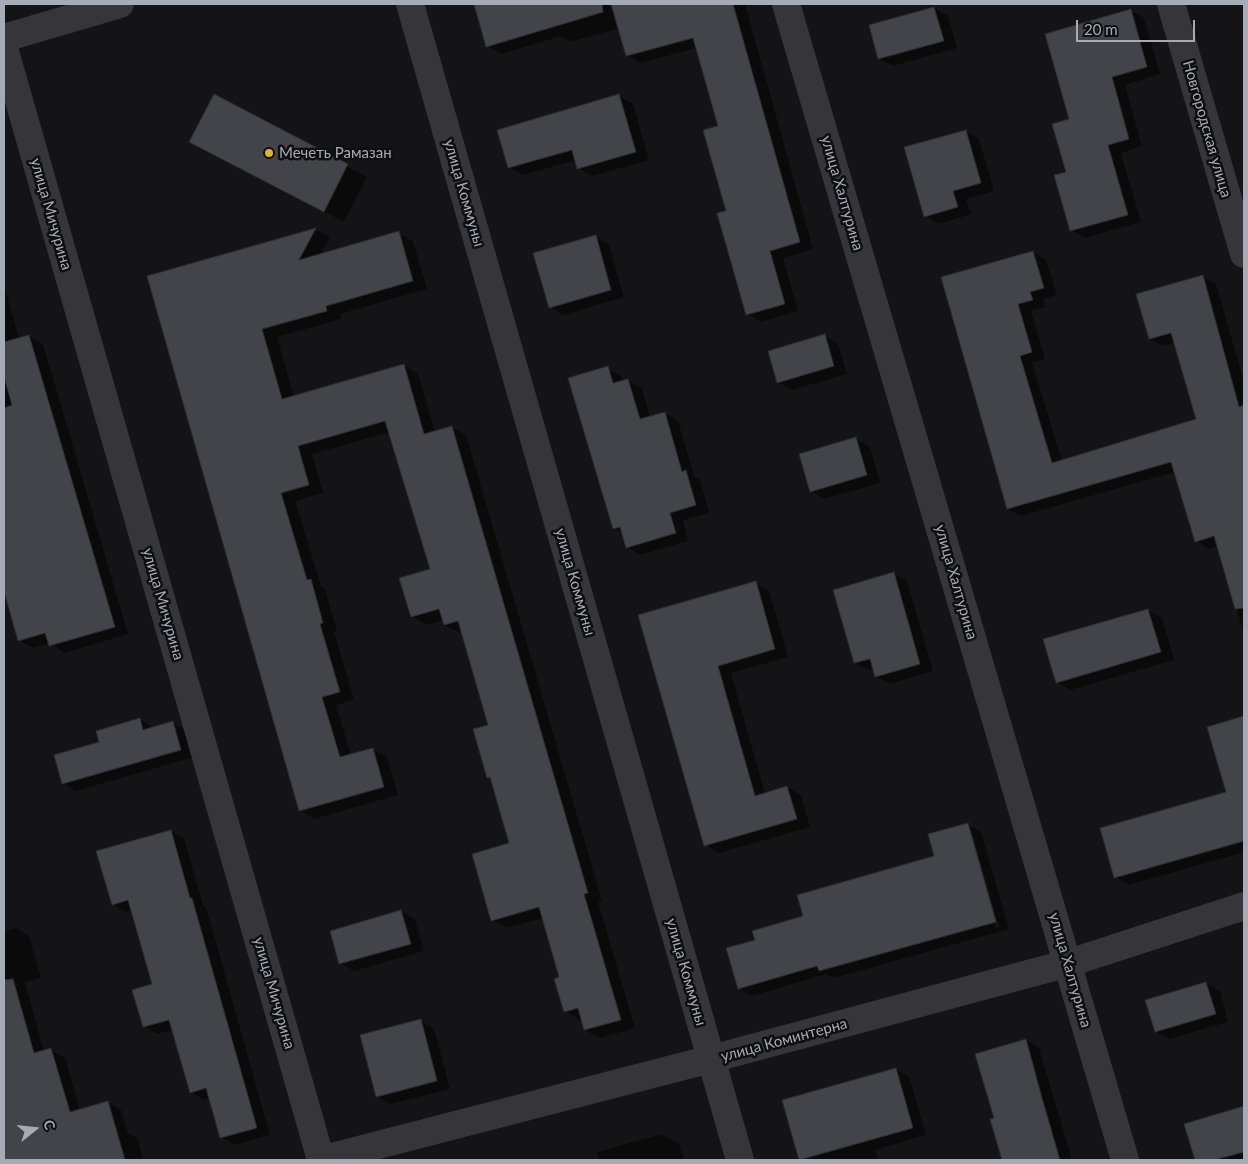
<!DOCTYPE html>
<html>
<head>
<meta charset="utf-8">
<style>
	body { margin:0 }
	#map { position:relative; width:1248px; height:1164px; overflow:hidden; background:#141416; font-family:Lato,sans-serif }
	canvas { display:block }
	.frame { position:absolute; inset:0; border:5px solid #a7abb5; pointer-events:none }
	.north { position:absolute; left:10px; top:1104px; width:50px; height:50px; -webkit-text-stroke:4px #0f0f11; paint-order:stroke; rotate:74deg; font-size:14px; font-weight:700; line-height:20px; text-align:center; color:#a7abb5 }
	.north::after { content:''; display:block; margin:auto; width:18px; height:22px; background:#a7abb5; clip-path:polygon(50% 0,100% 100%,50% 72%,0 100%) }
	.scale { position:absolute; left:1076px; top:20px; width:119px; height:22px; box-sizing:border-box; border:2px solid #a7abb5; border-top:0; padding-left:6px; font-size:15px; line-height:18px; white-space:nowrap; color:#a7abb5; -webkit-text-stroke:4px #0f0f11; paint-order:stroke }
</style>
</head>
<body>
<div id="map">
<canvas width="1248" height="1164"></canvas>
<div class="frame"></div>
<div class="north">С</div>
<div class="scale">20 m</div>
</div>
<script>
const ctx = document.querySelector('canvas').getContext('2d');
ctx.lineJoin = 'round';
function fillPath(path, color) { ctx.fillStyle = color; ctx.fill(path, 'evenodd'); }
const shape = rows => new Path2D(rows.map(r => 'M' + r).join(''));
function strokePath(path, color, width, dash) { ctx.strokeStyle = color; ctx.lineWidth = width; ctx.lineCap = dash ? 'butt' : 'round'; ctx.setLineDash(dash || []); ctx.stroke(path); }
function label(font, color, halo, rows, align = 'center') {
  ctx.font = font + ' Lato,sans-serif'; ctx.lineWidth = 5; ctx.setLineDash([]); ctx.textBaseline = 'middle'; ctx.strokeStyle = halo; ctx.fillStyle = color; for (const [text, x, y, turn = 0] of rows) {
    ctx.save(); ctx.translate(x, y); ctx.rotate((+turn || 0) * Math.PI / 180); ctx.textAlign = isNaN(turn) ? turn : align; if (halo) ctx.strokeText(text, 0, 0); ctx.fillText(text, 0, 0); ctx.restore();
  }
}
const shadow = shape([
	[475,4,745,4,813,249,783,258,798,311,761,322,747,314,727,211,720,127,697,48,640,63,627,55,619,28,571,42,561,36,501,54,487,46],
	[934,8,948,16,957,48,893,66,879,59,870,26],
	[1131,11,1144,18,1160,74,1125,85,1142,146,1121,153,1141,222,1085,238,1071,230,1067,172,1071,120],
	[214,96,367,177,344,222,211,152],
	[619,96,633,104,649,160,592,176,578,168,576,160,523,175,509,167],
	[966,131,979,139,994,191,966,199,971,214,939,224,925,216],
	[315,229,330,237,320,255,398,233,413,241,427,289,340,314,341,319,277,337,294,397,403,365,418,374,435,432,451,427,466,435,602,901,598,902,635,1028,600,1038,585,1030,582,1019,580,1020,565,1011,560,978,543,918,507,928,492,920,511,844,492,779,488,777,489,725,462,632,460,633,445,625,444,620,426,625,412,616,431,569,390,432,312,454,323,493,295,501,321,586,325,589,337,631,334,632,354,700,336,705,351,755,373,749,387,757,398,795,314,819,300,810,149,277],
	[595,237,609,245,624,297,563,315,550,307],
	[1033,252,1046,260,1057,295,1043,299,1045,307,1031,311,1045,359,1032,363,1062,461,1198,420,1175,343,1163,346,1150,339,1203,277,1216,284,1244,382,1244,635,1219,546,1209,549,1196,541,1175,472,1021,516,1008,509,942,278],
	[4,285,19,339,29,336,43,344,128,634,64,653,50,643,33,648,19,640,4,587,4,486,6,485,4,478],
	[825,336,838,344,847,374,792,390,778,382],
	[607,368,621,376,623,382,628,380,642,388,650,417,665,413,678,421,694,476,700,480,709,513,683,520,688,541,640,555,627,547,623,533,614,528],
	[856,439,870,447,880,483,824,499,811,491],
	[893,574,907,581,933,671,890,684,876,676,874,669,869,670,855,663],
	[755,583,769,591,788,657,731,673,765,794,787,787,801,795,810,827,719,853,706,845,639,616],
	[1148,610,1162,618,1174,660,1070,690,1057,682],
	[1244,718,1244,852,1129,885,1115,877,1227,793,1209,728],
	[140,719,154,728,172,723,186,730,194,757,76,791,63,783,100,743],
	[967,824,981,832,1009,929,834,978,826,974,752,996,739,988,805,917,936,857],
	[969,833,972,833,999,927,996,928],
	[171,831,184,839,203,905,206,907,270,1135,235,1145,221,1137,210,1098,204,1100,191,1092,173,1030,157,1034,144,1026,153,985,132,910,126,912,113,904],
	[401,911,415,919,424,951,354,971,340,963],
	[16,928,29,936,41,978,25,982,44,1052,51,1050,65,1058,80,1110,108,1102,121,1110,128,1133,137,1138,143,1160,4,1160,4,932],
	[1206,983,1220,991,1228,1022,1169,1039,1156,1032],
	[421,1021,434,1029,450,1089,390,1104,377,1096],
	[1026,1040,1039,1048,1072,1160,1004,1160,992,1120,995,1119],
	[896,1069,909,1077,926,1135,875,1150,878,1160,800,1160,783,1101],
	[1243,1108,1244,1160,1196,1160,1185,1125],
	[662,1134,679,1144,684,1160,599,1160,597,1152]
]);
const building = shape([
	[474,4,602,4,603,12,486,47,474,4],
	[611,4,733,4,800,242,770,251,785,304,746,315,717,213,726,211,703,130,718,126,693,38,626,56,611,4],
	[934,7,944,41,878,59,869,25,934,7],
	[1131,9,1147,67,1112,77,1129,139,1108,145,1128,215,1070,231,1054,175,1066,172,1052,124,1069,119,1045,34,1131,9],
	[214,94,348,164,324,212,189,142,214,94],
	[619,94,636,152,577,169,572,150,508,168,497,130,619,94],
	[966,130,981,183,953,191,958,207,924,217,904,147,966,130],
	[316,228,299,260,399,231,413,281,326,306,327,311,262,329,282,399,404,364,424,434,452,426,588,893,584,894,621,1020,584,1030,578,1008,564,1012,554,979,559,977,539,907,491,921,472,854,509,843,490,777,487,778,473,729,488,725,458,621,444,625,439,609,411,617,399,578,430,569,385,421,298,446,309,485,281,493,307,580,311,579,323,623,320,624,340,692,322,697,340,757,373,748,384,787,299,811,147,276,316,228],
	[596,235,611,290,549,308,533,253,596,235],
	[1033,251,1044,288,1030,292,1033,300,1018,304,1032,352,1020,356,1052,463,1196,419,1171,333,1149,339,1136,294,1203,275,1239,407,1244,405,1244,608,1235,609,1214,536,1195,542,1171,462,1007,509,941,277,1033,251],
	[825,334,834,366,777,383,768,351,825,334],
	[29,335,115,627,49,646,45,633,18,641,4,591,4,408,12,405,4,377,4,342,29,335],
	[608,366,613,383,628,379,640,419,665,412,682,472,686,470,696,505,670,513,676,533,626,548,620,527,613,529,568,378,608,366],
	[856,437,867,475,810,492,799,454,856,437],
	[894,572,920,664,875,677,870,659,854,663,833,590,894,572],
	[756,581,775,649,718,666,755,796,787,786,797,819,704,846,638,615,756,581],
	[1148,609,1161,652,1056,683,1043,639,1148,609],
	[1244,716,1244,841,1114,878,1100,828,1226,792,1207,727,1244,716],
	[140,718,143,730,173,721,181,750,62,784,54,755,99,742,96,731,140,718],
	[968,823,996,922,819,971,817,966,738,989,726,948,755,940,752,931,803,916,797,895,934,856,928,834,968,823],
	[171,830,190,898,192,898,257,1128,220,1138,206,1088,190,1093,169,1020,143,1027,132,990,152,984,128,900,112,905,96,851,171,830],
	[401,910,411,944,339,964,330,931,401,910],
	[13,979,34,1053,51,1048,70,1112,108,1101,125,1160,4,1160,4,980,13,979],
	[1206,982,1216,1014,1155,1032,1145,1000,1206,982],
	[421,1019,437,1081,376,1097,360,1035,421,1019],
	[1026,1039,1042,1098,1060,1160,1002,1160,990,1119,994,1118,975,1054,1026,1039],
	[896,1068,913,1128,799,1160,782,1100,896,1068],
	[1244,1106,1244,1152,1214,1160,1195,1160,1184,1124,1244,1106]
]);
const minor = shape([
	[410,4,740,1160],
	[786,4,1125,1160],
	[1171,4,1244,254],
	[4,38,120,4],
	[4,48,321,1160],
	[320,1160,711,1059,1069,963,1244,906]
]);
const markers = [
	[269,153,5,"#e0af42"]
];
const streetNames = [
	["Новгородская улица",1207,129,74],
	["улица Коммуны",464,193,74],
	["улица Халтурина",842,193,74],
	["улица Мичурина",51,214,74],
	["улица Коммуны",575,582,74],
	["улица Халтурина",956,582,74],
	["улица Мичурина",163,604,74],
	["улица Халтурина",1070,970,74],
	["улица Коммуны",686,972,74],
	["улица Мичурина",274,993,74],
	["улица Коминтерна",784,1040,-15]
];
const poiNames = [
	["Мечеть Рамазан",279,153]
];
fillPath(shadow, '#0007');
fillPath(building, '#434449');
strokePath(building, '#2e2e32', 1);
strokePath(minor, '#36363a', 28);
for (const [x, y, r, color] of markers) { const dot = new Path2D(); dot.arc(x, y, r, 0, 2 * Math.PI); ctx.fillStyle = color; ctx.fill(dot); strokePath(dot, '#0f0f11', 2); }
label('15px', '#a7abb5', '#0f0f11', streetNames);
label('15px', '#a7abb5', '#0f0f11', poiNames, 'left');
</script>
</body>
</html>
